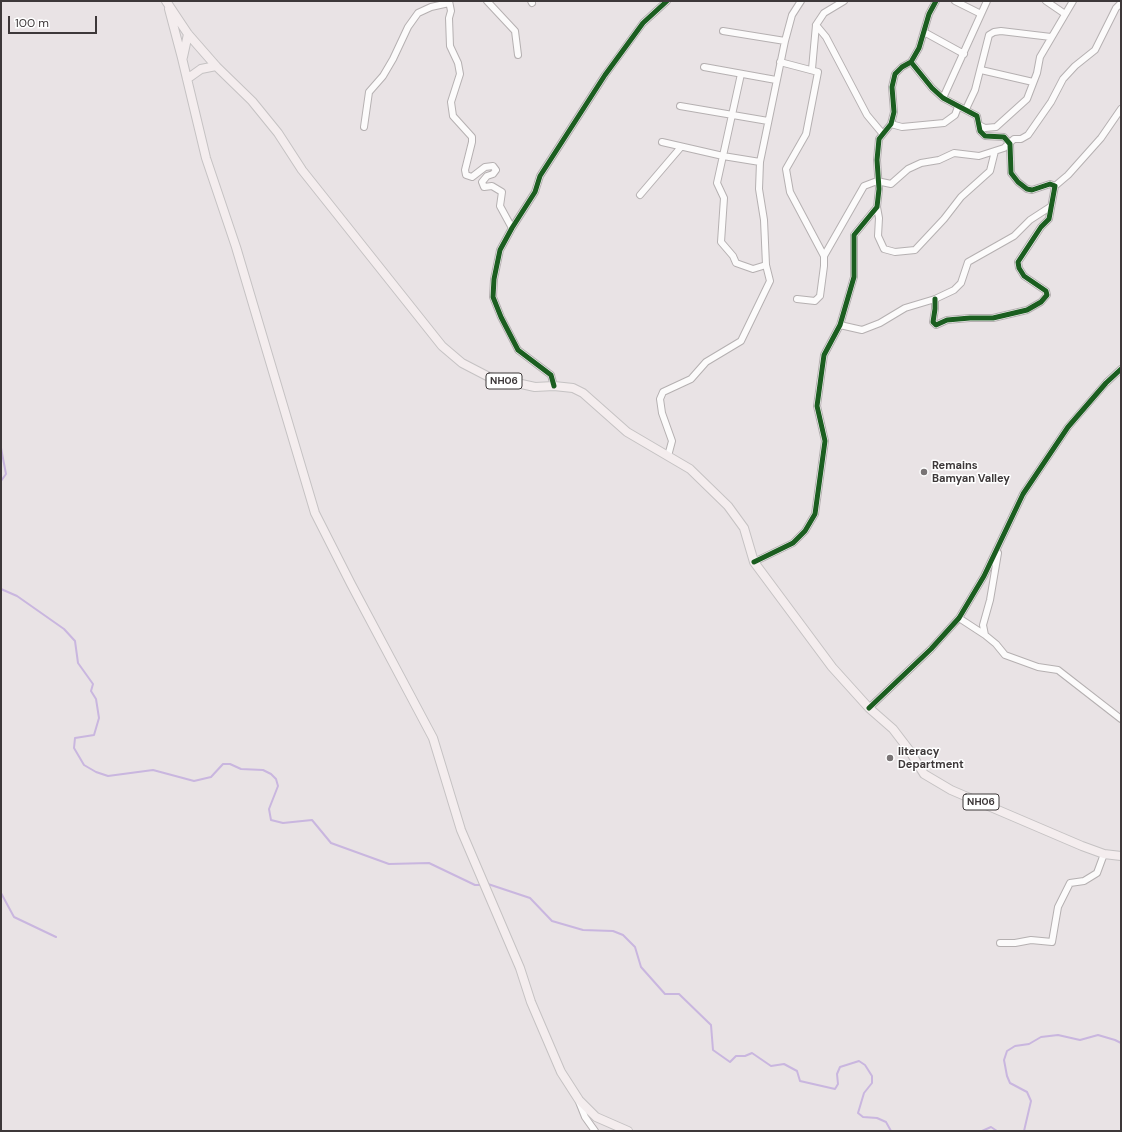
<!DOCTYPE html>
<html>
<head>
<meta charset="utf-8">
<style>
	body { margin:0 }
	#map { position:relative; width:1122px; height:1132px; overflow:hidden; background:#e9e3e5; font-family:"DM Sans",sans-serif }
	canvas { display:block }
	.frame { position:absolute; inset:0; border:2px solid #3d3839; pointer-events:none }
	.scale { position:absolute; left:8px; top:16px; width:89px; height:18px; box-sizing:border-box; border:2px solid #3d3839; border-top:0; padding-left:5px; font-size:12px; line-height:14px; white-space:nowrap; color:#3d3839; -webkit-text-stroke:3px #fff; paint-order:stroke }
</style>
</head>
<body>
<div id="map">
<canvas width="1122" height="1132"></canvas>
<div class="frame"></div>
<div class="scale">100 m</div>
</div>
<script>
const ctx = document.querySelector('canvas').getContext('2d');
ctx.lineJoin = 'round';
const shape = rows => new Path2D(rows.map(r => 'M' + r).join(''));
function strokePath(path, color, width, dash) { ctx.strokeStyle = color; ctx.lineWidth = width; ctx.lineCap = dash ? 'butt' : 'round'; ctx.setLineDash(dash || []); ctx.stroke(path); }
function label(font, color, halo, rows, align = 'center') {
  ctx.font = font + ' "DM Sans",sans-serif'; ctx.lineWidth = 3; ctx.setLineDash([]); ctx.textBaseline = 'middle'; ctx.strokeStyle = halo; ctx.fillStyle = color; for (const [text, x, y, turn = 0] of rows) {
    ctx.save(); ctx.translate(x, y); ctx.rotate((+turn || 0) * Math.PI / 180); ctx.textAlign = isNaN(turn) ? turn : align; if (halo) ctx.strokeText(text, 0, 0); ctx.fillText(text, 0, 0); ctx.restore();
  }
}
const stream = shape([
	[1,448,6,474,1,481],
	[1,589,17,596,64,629,75,641,78,663,93,684,91,691,96,699,99,718,94,735,75,738,74,748,84,765,96,772,108,776,153,770,194,781,211,777,223,764,230,764,241,769,263,770,271,774,276,779,278,786,269,809,271,820,283,823,312,820,331,843,389,864,429,863,475,885,481,885],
	[488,884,530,898,552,921,583,930,613,931,623,935,635,947,641,967,665,994,679,994,711,1025,713,1050,730,1062,736,1056,745,1056,752,1053,771,1066,784,1064,797,1071,800,1081,835,1089,838,1084,837,1074,840,1067,859,1061,865,1065,872,1076,872,1083,864,1093,858,1113,863,1117,877,1118,886,1122,891,1131],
	[1,893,14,917,56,937],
	[955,1131,963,1131],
	[982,1131,991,1127,997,1131],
	[1024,1131,1031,1101,1027,1092,1010,1083,1007,1076,1004,1060,1007,1051,1015,1046,1029,1044,1041,1037,1058,1035,1080,1040,1098,1035,1115,1040,1121,1043]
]);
const minor = shape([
	[449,1,451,11,449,18,450,46,458,63,460,74,451,102,453,116,472,137,472,142,465,170,466,175,472,177,485,167,493,166,496,170,493,174,487,176,482,182,484,187,492,186,502,192,500,206,512,228],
	[487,1,515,31,518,55],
	[531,1,532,3],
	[955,1,981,14],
	[1046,1,1065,14],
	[816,25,826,37,867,115,882,133],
	[723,31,785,41],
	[924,32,964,54],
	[780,62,818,72,806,134,786,169,790,192,824,256,824,266,820,296,815,301,797,299],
	[911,62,932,88,943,98,977,116,980,131,985,136,1004,137,1010,144,1011,173,1018,182,1027,189,1032,190,1050,184,1055,186,1049,219,1041,227,1018,262,1019,268,1024,276,1046,291,1047,295,1041,302,1027,310,993,318,970,318,947,320,936,325,933,322,935,309,935,299],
	[704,67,776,80],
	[812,69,816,25,824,13,844,1],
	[981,70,1033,82],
	[741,74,717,183,724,198,721,242,733,256,736,263,753,269,766,265],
	[943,98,987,1],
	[680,106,768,121],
	[966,109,975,90,989,35,994,32,1001,31,1051,37],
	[891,124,902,127,944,123,955,115,958,107],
	[979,125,985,128,996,127,1027,99,1037,73,1040,57,1073,1],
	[364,127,369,92,383,76,393,59,408,27,418,13,431,7,449,3],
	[662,142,723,156,760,162],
	[1055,186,1068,175,1101,138,1121,109],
	[640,195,681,147],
	[877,207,879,218,878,236,884,249,895,252,915,250,944,219,961,197,990,171,995,151],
	[824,256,864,186,877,181,891,184,908,169,921,163,939,160,954,153,979,156,1004,148,1014,139,1021,139,1028,135,1051,102,1063,79,1075,66,1095,50,1116,8,1121,3],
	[840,325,862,330,880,323,905,308,935,299,954,290,961,283,968,262,1014,236,1030,220,1050,207],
	[554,386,551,375,518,350,501,317,493,297,494,279,500,250,512,228,535,192,540,176,605,75,643,23,667,1],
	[668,456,672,441,662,413,660,399,663,392,691,379,706,362,741,341,770,281,766,265,764,220,759,189,760,162,785,41,792,15,801,1],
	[998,553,990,600,983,625,985,635,996,644,1005,655,1038,667,1058,670,1121,719],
	[754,562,793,543,805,531,815,514,825,441,817,406,824,355,840,325,854,277,854,235,877,207,879,189,877,160,879,139,891,124,894,112,892,87,895,74,902,67,911,62,919,48,929,14,936,1],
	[959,618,985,635],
	[869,708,931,649,959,618,984,576,1023,494,1068,427,1106,383,1121,369],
	[1000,943,1015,943,1031,940,1052,942,1058,907,1070,883,1084,881,1097,873,1104,854],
	[579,1102,585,1117,595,1131]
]);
const major = shape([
	[166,1,188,34,216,66,252,101,278,133,302,170,442,346,462,363,489,377,535,387,554,386,573,388,583,393,627,432,690,469,728,506,744,528,754,562,832,667,869,708,893,729,909,750,924,774,951,790,1082,846,1104,854,1121,856],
	[169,9,182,58,206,158,236,247,315,513,351,584,433,738,461,830,520,968,531,1002,561,1072,579,1100,596,1117,628,1131],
	[183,57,188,34],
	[187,79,201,69,216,66]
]);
const cycleway = shape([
	[911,62,932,88,943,98,977,116,980,131,985,136,1004,137,1010,144,1011,173,1018,182,1027,189,1032,190,1050,184,1055,186,1049,219,1041,227,1018,262,1019,268,1024,276,1046,291,1047,295,1041,302,1027,310,993,318,970,318,947,320,936,325,933,322,935,309,935,299],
	[554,386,551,375,518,350,501,317,493,297,494,279,500,250,512,228,535,192,540,176,605,75,643,23,667,1],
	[754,562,793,543,805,531,815,514,825,441,817,406,824,355,840,325,854,277,854,235,877,207,879,189,877,160,879,139,891,124,894,112,892,87,895,74,902,67,911,62,919,48,929,14,936,1],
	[869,708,931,649,959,618,984,576,1023,494,1068,427,1106,383,1121,369]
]);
const markers = [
	[924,472,4,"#797475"],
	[890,758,4,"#797475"]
];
const shields = [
	[504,381,36],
	[981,802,36]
];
const shieldNames = [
	["NH06",504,381],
	["NH06",981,802]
];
const poiNames = [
	["Remains",932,466],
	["Bamyan Valley",932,479],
	["literacy",898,752],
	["Department",898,765]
];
strokePath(stream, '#c9b6df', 2);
strokePath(minor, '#b5b0b1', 8);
strokePath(major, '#c5c2c3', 10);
strokePath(minor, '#fcfbfb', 6);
strokePath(major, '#f4edee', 8);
strokePath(cycleway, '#1b5e20', 5);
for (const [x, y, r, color] of markers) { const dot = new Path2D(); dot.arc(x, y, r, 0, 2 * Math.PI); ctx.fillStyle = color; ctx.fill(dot); strokePath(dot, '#fff', 1.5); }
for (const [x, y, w] of shields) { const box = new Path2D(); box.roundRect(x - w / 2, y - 8, w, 16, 3); ctx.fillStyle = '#fff'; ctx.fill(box); strokePath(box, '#3d3839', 1); }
label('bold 10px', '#3d3839', null, shieldNames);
label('bold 11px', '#3d3839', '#fff', poiNames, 'left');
</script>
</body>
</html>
